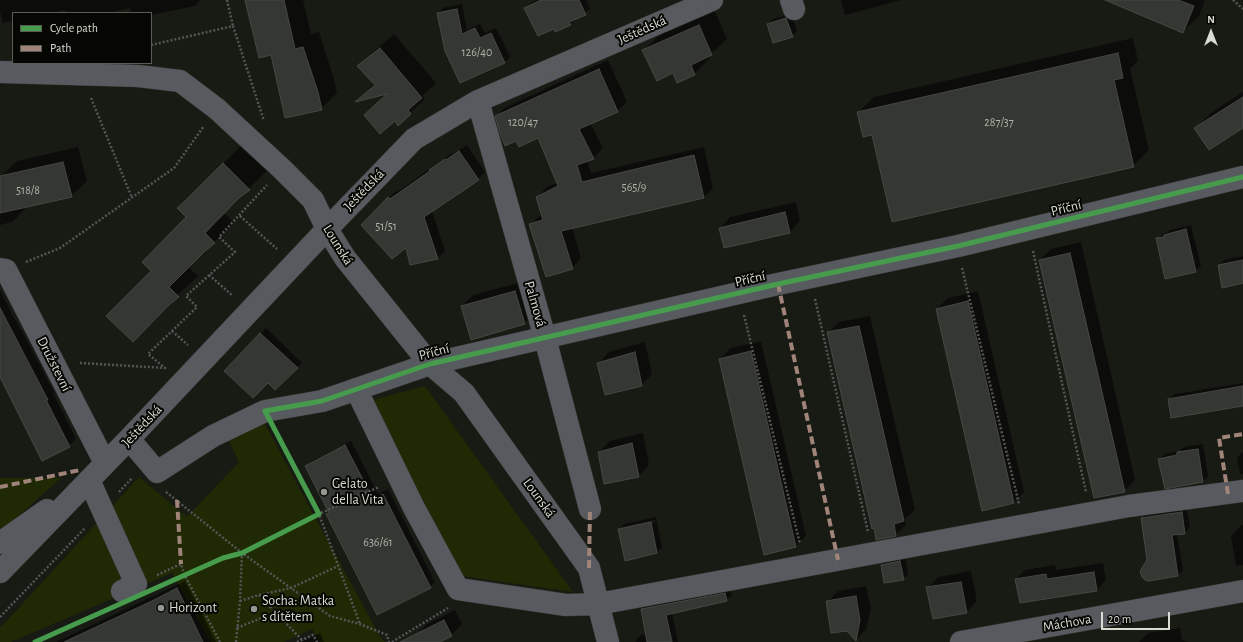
<!DOCTYPE html>
<html>
<head>
<meta charset="utf-8">
<style>
	body { margin:0 }
	#map { position:relative; width:1243px; height:642px; overflow:hidden; background:#181a14; font-family:"Alegreya Sans",sans-serif }
	canvas { display:block }
	.legend { position:absolute; left:12px; top:12px; width:140px; height:52px; box-sizing:border-box; background:#060703; border:1px solid #5a5c56; margin:0; padding:5px 7px; list-style:none; font-size:12px; color:#d8dcd3 }
	.legend li { display:flex; align-items:center; gap:8px; height:20px }
	.legend b { width:20px; border:1px solid #5a5c56 }
	.north { position:absolute; left:1191px; top:12px; width:40px; height:40px; -webkit-text-stroke:3px #060703; paint-order:stroke; rotate:0deg; font-size:11px; font-weight:700; line-height:16px; text-align:center; color:#d8dcd3 }
	.north::after { content:''; display:block; margin:auto; width:14px; height:18px; background:#d8dcd3; clip-path:polygon(50% 0,100% 100%,50% 72%,0 100%) }
	.scale { position:absolute; left:1101px; top:612px; width:69px; height:18px; box-sizing:border-box; border:2px solid #d8dcd3; border-top:0; padding-left:5px; font-size:12px; line-height:14px; white-space:nowrap; color:#d8dcd3; -webkit-text-stroke:3px #060703; paint-order:stroke }
</style>
</head>
<body>
<div id="map">
<canvas width="1243" height="642"></canvas>
<ul class="legend">
<li><b style="height:5px;background:#469c4c"></b>Cycle path</li>
<li><b style="height:5px;background:#a18479"></b>Path</li>
</ul>
<div class="north">N</div>
<div class="scale">20 m</div>
</div>
<script>
const ctx = document.querySelector('canvas').getContext('2d');
ctx.lineJoin = 'round';
function fillPath(path, color) { ctx.fillStyle = color; ctx.fill(path, 'evenodd'); }
const shape = rows => new Path2D(rows.map(r => 'M' + r).join(''));
function strokePath(path, color, width, dash) { ctx.strokeStyle = color; ctx.lineWidth = width; ctx.lineCap = dash ? 'butt' : 'round'; ctx.setLineDash(dash || []); ctx.stroke(path); }
function label(font, color, halo, rows, align = 'center') {
  ctx.font = font + ' "Alegreya Sans",sans-serif'; ctx.lineWidth = 4; ctx.setLineDash([]); ctx.textBaseline = 'middle'; ctx.strokeStyle = halo; ctx.fillStyle = color; for (const [text, x, y, turn = 0] of rows) {
    ctx.save(); ctx.translate(x, y); ctx.rotate((+turn || 0) * Math.PI / 180); ctx.textAlign = isNaN(turn) ? turn : align; if (halo) ctx.strokeText(text, 0, 0); ctx.fillText(text, 0, 0); ctx.restore();
  }
}
const green = shape([
	[425,386,573,592,462,576,369,401],
	[263,420,311,510,381,638,385,642,320,642,312,629,284,642,211,642,172,573,11,642,0,642,0,628,139,477,187,517,239,462,226,435],
	[0,478,61,478,0,532]
]);
const shadow = shape([
	[0,0,200,0,195,6,151,15,151,13,131,13,130,8,109,13,66,13,65,10,50,13,13,13,13,21,3,23,0,12],
	[246,0,303,0,311,34,319,32,333,76,337,93,321,109,272,54],
	[537,0,586,0,590,9,570,24,554,28,525,8,531,3],
	[841,0,901,0,845,15],
	[1105,0,1205,0,1199,16,1183,31],
	[462,4,467,30,480,24,485,33,496,28,510,57,505,62,460,82,438,13,443,8],
	[714,10,727,39,709,56,710,58,694,74,673,72,643,51,659,35],
	[791,14,797,31,792,36,768,24,773,19],
	[394,34,436,83,422,96,425,99,398,124,395,120,365,115,388,93,358,100,375,83,359,66,373,52],
	[1133,38,1138,61,1130,69,1149,150,1133,166,873,134,858,113,874,97],
	[608,60,627,102,617,111,590,123,603,148,594,158,587,160,591,173,704,147,713,188,704,197,572,228,581,258,572,268,530,224,542,214,537,197,546,188,558,182,539,137,496,116,506,107],
	[1243,92,1243,127,1196,128,1211,113],
	[243,144,269,169,224,213,234,223,188,267,198,276,169,303,152,271,188,217,178,208],
	[467,145,485,172,478,179,432,211,445,251,438,258,406,246,362,225,396,191,397,192,452,153,453,154],
	[78,147,87,181,71,196,27,207,12,222,0,225,0,177,17,161],
	[796,202,800,221,790,232,720,228,730,217],
	[1191,225,1201,266,1195,271,1157,239,1163,234,1168,232,1170,230],
	[1081,242,1135,480,1124,491,1040,260,1051,249],
	[1243,256,1243,282,1219,265,1224,260],
	[526,281,535,313,525,323,462,306,473,295],
	[0,290,15,320,16,320,54,392,53,393,76,439,69,446,0,372],
	[978,291,1024,492,1014,503,937,309,948,298],
	[870,316,915,510,905,519,906,525,895,535,828,333,839,322],
	[266,328,302,363,275,388,268,381,225,371],
	[761,341,806,536,796,546,720,359,731,348],
	[645,342,652,374,641,385,599,363,609,352],
	[1243,383,1243,405,1169,399,1175,394],
	[643,433,649,465,639,476,599,452,610,441],
	[351,441,378,494,388,489,435,582,430,587,327,514,329,512,307,466,312,461],
	[1203,444,1208,476,1203,481,1166,488,1159,460,1164,454,1180,451,1183,447],
	[1243,452,1243,474,1240,474,1237,457],
	[1186,507,1190,527,1185,533,1177,534,1183,570,1178,575,1150,580,1148,560,1142,518,1147,513],
	[656,517,662,547,657,552,625,559,619,529,624,524],
	[655,520,656,522,624,529,624,527],
	[1242,525,1243,525,1243,565,1236,566,1231,536],
	[905,556,908,574,903,579,882,565,887,560],
	[1103,563,1106,580,1097,590,1016,579,1025,570,1055,565,1056,570],
	[971,571,977,601,966,612,928,588,938,577],
	[185,581,216,642,56,642],
	[866,586,871,609,866,629,856,640,827,602,838,591],
	[730,589,732,595,726,600,672,612,678,642,636,642,636,640,641,635,646,634,642,609,647,604],
	[455,610,462,624,452,635,438,642,420,642,416,635,427,624],
	[1180,628,1182,640,1189,642,1139,642,1148,633],
	[320,633,324,642,302,642]
]);
const building = shape([
	[245,0,284,0,295,49,303,47,318,92,322,110,285,118,271,55,259,58,245,0],
	[541,0,579,0,586,15,569,22,571,25,555,32,554,29,538,36,524,8,541,0],
	[1105,0,1178,0,1194,6,1183,33,1105,0],
	[457,9,462,34,475,28,480,38,491,33,505,63,460,83,445,51,437,13,457,9],
	[786,18,793,37,773,43,767,24,786,18],
	[699,25,712,55,691,65,695,75,677,83,673,73,657,81,642,50,699,25],
	[380,48,422,98,408,110,411,114,398,126,395,121,380,134,364,115,387,94,355,102,375,85,357,66,380,48],
	[1118,53,1123,78,1114,80,1134,167,892,222,872,135,863,137,857,112,1118,53],
	[599,69,618,112,579,129,594,159,577,165,582,182,694,155,704,198,561,231,573,269,546,277,529,224,543,220,536,197,558,186,538,138,519,147,516,141,505,146,501,136,495,116,599,69],
	[1243,97,1243,128,1209,150,1194,128,1243,97],
	[459,151,479,180,424,217,438,259,410,265,406,248,392,259,361,225,388,197,390,199,430,171,429,170,445,159,446,160,459,151],
	[63,162,72,197,0,213,0,176,63,162],
	[223,163,250,190,239,198,205,233,215,243,204,252,169,287,179,297,169,305,133,342,106,316,151,271,142,262,186,217,177,208,185,201,223,163],
	[785,212,790,233,724,248,719,228,785,212],
	[1186,229,1196,272,1165,279,1156,238,1164,237,1164,235,1186,229],
	[1070,253,1125,492,1094,498,1039,260,1070,253],
	[1243,260,1243,283,1222,288,1218,265,1243,260],
	[515,291,525,324,471,340,461,306,515,291],
	[968,301,1014,503,982,511,936,309,968,301],
	[0,308,48,400,46,400,70,447,42,461,0,377,0,308],
	[859,326,904,521,894,524,896,536,876,540,874,528,872,529,827,332,859,326],
	[260,333,298,368,275,390,268,383,253,398,224,371,260,333],
	[751,351,796,547,764,555,719,359,751,351],
	[635,352,642,386,605,395,597,363,635,352],
	[1243,386,1243,406,1171,418,1168,399,1243,386],
	[632,443,639,477,604,484,598,452,632,443],
	[345,445,373,499,383,494,431,588,377,615,326,514,329,513,305,466,345,445],
	[1198,449,1203,482,1165,489,1158,459,1177,455,1177,452,1198,449],
	[1182,512,1185,534,1172,535,1178,576,1149,581,1145,580,1142,577,1140,571,1147,560,1141,518,1182,512],
	[651,522,657,553,625,561,618,529,651,522],
	[900,561,904,580,884,583,881,565,900,561],
	[1094,572,1097,591,1020,603,1015,579,1046,574,1047,579,1094,572],
	[961,582,967,613,933,619,926,587,961,582],
	[177,588,203,642,64,642,152,601,177,588],
	[725,593,727,601,666,615,672,642,647,642,641,609,725,593],
	[856,596,860,620,856,641,847,631,831,633,826,601,856,596],
	[444,620,452,636,440,642,400,642,444,620]
]);
const path = shape([
	[227,0,233,26],
	[1233,0,1243,9],
	[151,45,233,26,264,121],
	[91,98,132,198],
	[240,216,277,249],
	[1033,251,1086,492],
	[26,262,60,248,174,168,204,126],
	[962,268,1019,504],
	[209,275,233,296],
	[815,299,868,532],
	[744,315,800,544],
	[172,331,188,345],
	[80,363,165,368,148,354,197,307,186,296,235,252,219,237,267,185],
	[275,431,319,514,360,624],
	[119,492,132,478],
	[166,492,242,553,330,616,360,624,387,635,389,642],
	[157,575,181,564,185,576,220,642],
	[158,588,223,558,242,553,319,514,379,487],
	[259,595,302,640],
	[240,601,259,595,291,588,338,566],
	[0,617,85,528],
	[237,628,276,612],
	[35,642,109,609],
	[236,642,240,601,242,553],
	[297,642,313,635,317,642],
	[392,642,448,608]
]);
const minor = shape([
	[791,0,794,9],
	[0,72,138,76,180,81,217,109,282,169,313,200,327,229,345,258,430,364,464,393,589,568,608,642],
	[478,101,545,338,590,509],
	[0,269,6,270,105,463],
	[356,389,414,508,458,589,566,605,598,604,1129,506,1243,491],
	[129,439,157,472,213,436,265,411,322,401,430,364,778,284,958,246,1243,177],
	[89,480,136,584,122,591],
	[0,543,47,510],
	[0,572,129,439,327,229,414,139,478,101,712,0],
	[961,642,1243,591]
]);
const tram = shape([
	[0,564,368,179,397,151,419,133,443,115,471,99,511,80,690,0],
	[0,580,378,186,404,160,426,141,450,124,476,108,716,0]
]);
const quiet = shape([
	[778,284,838,560],
	[0,487,80,470],
	[1228,494,1219,438,1243,434],
	[177,500,181,564],
	[589,568,590,509]
]);
const cycleway = shape([
	[35,642,223,558,242,553,319,514,265,411,322,401,430,364,778,284,958,246,1243,177]
]);
const markers = [
	[324,492,4,"#959890"],
	[161,608,4,"#959890"],
	[254,609,4,"#959890"]
];
const numberNames = [
	["126/40",477,52],
	["120/47",523,122],
	["287/37",999,122],
	["565/9",634,187],
	["518/8",28,190],
	["51/51",386,226],
	["636/61",378,542]
];
const streetNames = [
	["Ještědská",642,30,-24],
	["Ještědská",364,190,-46],
	["Příční",1066,208,-14],
	["Lounská",338,245,58],
	["Příční",750,279,-13],
	["Palmová",535,304,74],
	["Příční",434,352,-15],
	["Družstevní",54,364,63],
	["Ještědská",142,426,-47],
	["Lounská",539,498,54],
	["Máchova",1067,623,-10]
];
const poiNames = [
	["Gelato",332,484],
	["della Vita",332,500],
	["Socha: Matka",262,601],
	["s dítětem",262,617],
	["Horizont",169,608]
];
fillPath(green, '#1f2903');
fillPath(shadow, '#0007');
fillPath(building, '#353732');
strokePath(building, '#464843', 1);
strokePath(minor, '#333430', 23);
strokePath(path, '#545656', 2.5, [2, 2]);
strokePath(minor, '#575b5f', 22);
strokePath(tram, '#585a58', 1);
strokePath(quiet, '#a18479', 4, [8, 4]);
strokePath(cycleway, '#469c4c', 5);
for (const [x, y, r, color] of markers) { const dot = new Path2D(); dot.arc(x, y, r, 0, 2 * Math.PI); ctx.fillStyle = color; ctx.fill(dot); strokePath(dot, '#060703', 1.5); }
label('12px', '#afb3ab', null, numberNames);
label('14px', '#d8dcd3', '#060703', streetNames);
label('14px', '#d8dcd3', '#060703', poiNames, 'left');
</script>
</body>
</html>
